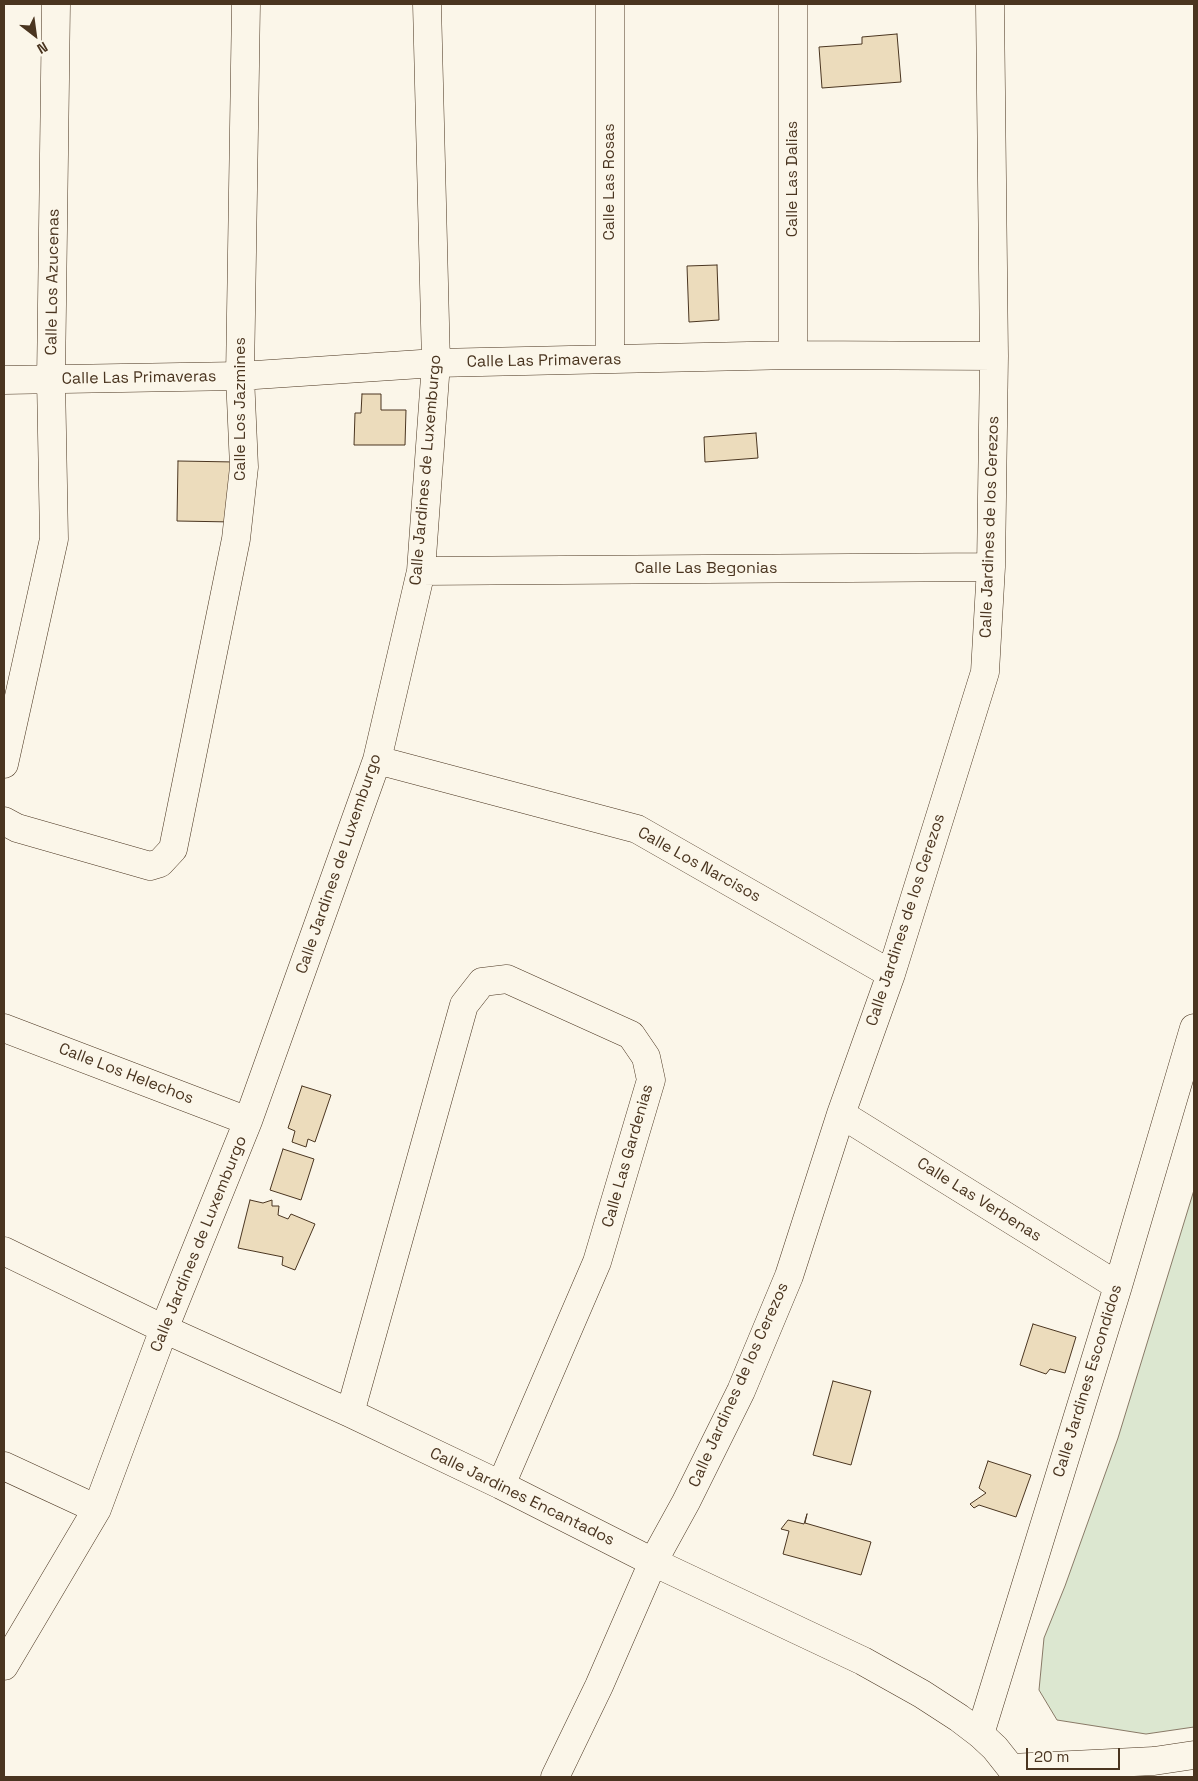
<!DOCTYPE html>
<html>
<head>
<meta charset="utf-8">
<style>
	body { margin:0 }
	#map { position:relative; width:1198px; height:1781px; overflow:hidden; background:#fbf6e9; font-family:"Space Grotesk",sans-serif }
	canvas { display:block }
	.frame { position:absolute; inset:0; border:5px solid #4a3520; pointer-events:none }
	.north { position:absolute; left:10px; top:10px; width:50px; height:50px; -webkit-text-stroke:4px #fbf6e9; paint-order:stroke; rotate:150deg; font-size:14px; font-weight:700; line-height:20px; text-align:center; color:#4a3520 }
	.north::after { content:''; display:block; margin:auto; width:18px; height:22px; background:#4a3520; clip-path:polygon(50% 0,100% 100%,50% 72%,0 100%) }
	.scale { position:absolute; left:1026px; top:1748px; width:94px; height:22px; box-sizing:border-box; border:2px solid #4a3520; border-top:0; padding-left:6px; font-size:15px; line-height:18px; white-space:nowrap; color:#4a3520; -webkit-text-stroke:4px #fbf6e9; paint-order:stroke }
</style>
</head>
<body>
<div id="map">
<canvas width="1198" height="1781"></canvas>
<div class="frame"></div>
<div class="north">N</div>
<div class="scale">20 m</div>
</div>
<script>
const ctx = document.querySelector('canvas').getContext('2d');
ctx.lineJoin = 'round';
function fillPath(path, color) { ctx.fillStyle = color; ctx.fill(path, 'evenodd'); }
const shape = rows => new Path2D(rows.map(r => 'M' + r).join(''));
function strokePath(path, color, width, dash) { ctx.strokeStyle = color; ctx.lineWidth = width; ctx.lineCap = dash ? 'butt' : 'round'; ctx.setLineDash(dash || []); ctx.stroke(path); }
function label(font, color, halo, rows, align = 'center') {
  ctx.font = font + ' "Space Grotesk",sans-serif'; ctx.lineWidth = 4; ctx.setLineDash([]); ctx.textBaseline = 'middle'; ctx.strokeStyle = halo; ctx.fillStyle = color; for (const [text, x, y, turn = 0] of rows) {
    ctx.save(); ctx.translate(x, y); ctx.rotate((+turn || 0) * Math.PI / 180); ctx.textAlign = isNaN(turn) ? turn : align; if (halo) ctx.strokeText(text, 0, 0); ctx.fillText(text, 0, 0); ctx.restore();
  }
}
const green = shape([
	[1194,1190,1194,1727,1146,1734,1057,1720,1039,1690,1044,1638,1065,1586,1118,1438,1194,1190]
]);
const building = shape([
	[897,34,901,82,822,88,819,47,862,44,862,37,897,34],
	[717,265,719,320,689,322,687,266,717,265],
	[362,394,381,394,381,410,406,410,405,445,354,445,355,413,361,413,362,394],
	[756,433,758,458,705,462,704,437,756,433],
	[178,461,235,462,233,522,177,521,178,461],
	[302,1086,331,1095,315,1142,308,1139,306,1147,292,1142,295,1131,288,1128,302,1086],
	[283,1149,314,1159,301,1200,270,1190,283,1149],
	[250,1200,263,1203,272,1200,272,1206,279,1206,278,1215,288,1219,291,1214,315,1224,295,1270,282,1265,283,1257,238,1248,250,1200],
	[1033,1324,1076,1337,1065,1373,1050,1369,1046,1374,1020,1365,1033,1324],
	[833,1381,871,1391,851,1465,813,1455,833,1381],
	[988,1461,1031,1475,1016,1517,979,1505,974,1508,970,1504,986,1493,979,1488,988,1461],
	[807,1514,805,1523,871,1542,861,1575,783,1554,789,1531,781,1529,788,1520,804,1524,807,1514]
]);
const minor = shape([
	[610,4,610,359],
	[793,355,793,4],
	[4,380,240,376,436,363,793,355,994,356],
	[421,571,991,567],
	[377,760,637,829,891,974],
	[4,764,54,539,51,379,56,4],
	[4,821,17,828,150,866,160,863,173,849,236,539,244,467,240,376,246,4],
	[4,1028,248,1121],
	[841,1114,1118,1286],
	[4,1251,164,1329,350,1413,501,1485,653,1562,863,1661,922,1694,959,1718,980,1734,995,1748,1018,1777],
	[350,1413,464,1005,482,982,507,979,631,1035,646,1057,651,1080,597,1262,501,1485],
	[4,1466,97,1509],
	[4,1666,97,1509,164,1329,248,1121,377,760,421,571,436,363,427,4],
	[980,1734,1118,1286,1194,1028],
	[1011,1768,1154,1761,1194,1755],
	[555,1777,599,1686,653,1562,686,1502,741,1391,789,1276,841,1114,891,974,985,672,991,567,994,356,990,4]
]);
const streetNames = [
	["Calle Las Dalias",793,179,-90],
	["Calle Las Rosas",610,182,-90],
	["Calle Los Azucenas",53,282,-89],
	["Calle Las Primaveras",544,361,-1],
	["Calle Las Primaveras",139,378,-1],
	["Calle Los Jazmines",241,409,-90],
	["Calle Jardines de Luxemburgo",426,470,-85],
	["Calle Jardines de los Cerezos",990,527,-88],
	["Calle Las Begonias",706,569],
	["Calle Jardines de Luxemburgo",339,864,-71],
	["Calle Los Narcisos",699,865,29],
	["Calle Jardines de los Cerezos",906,920,-72],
	["Calle Los Helechos",126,1074,21],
	["Calle Las Gardenias",628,1156,-74],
	["Calle Las Verbenas",979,1200,32],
	["Calle Jardines de Luxemburgo",199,1244,-68],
	["Calle Jardines Escondidos",1088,1381,-73],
	["Calle Jardines de los Cerezos",739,1385,-66],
	["Calle Jardines Encantados",522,1497,26]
];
fillPath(green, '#dce7d0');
strokePath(green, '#887966', 1);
fillPath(building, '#ecdcbc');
strokePath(building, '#4a3520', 1);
strokePath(minor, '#4a3520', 29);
strokePath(minor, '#fbf6e9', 28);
label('16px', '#4a3520', '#fbf6e9', streetNames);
</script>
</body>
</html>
